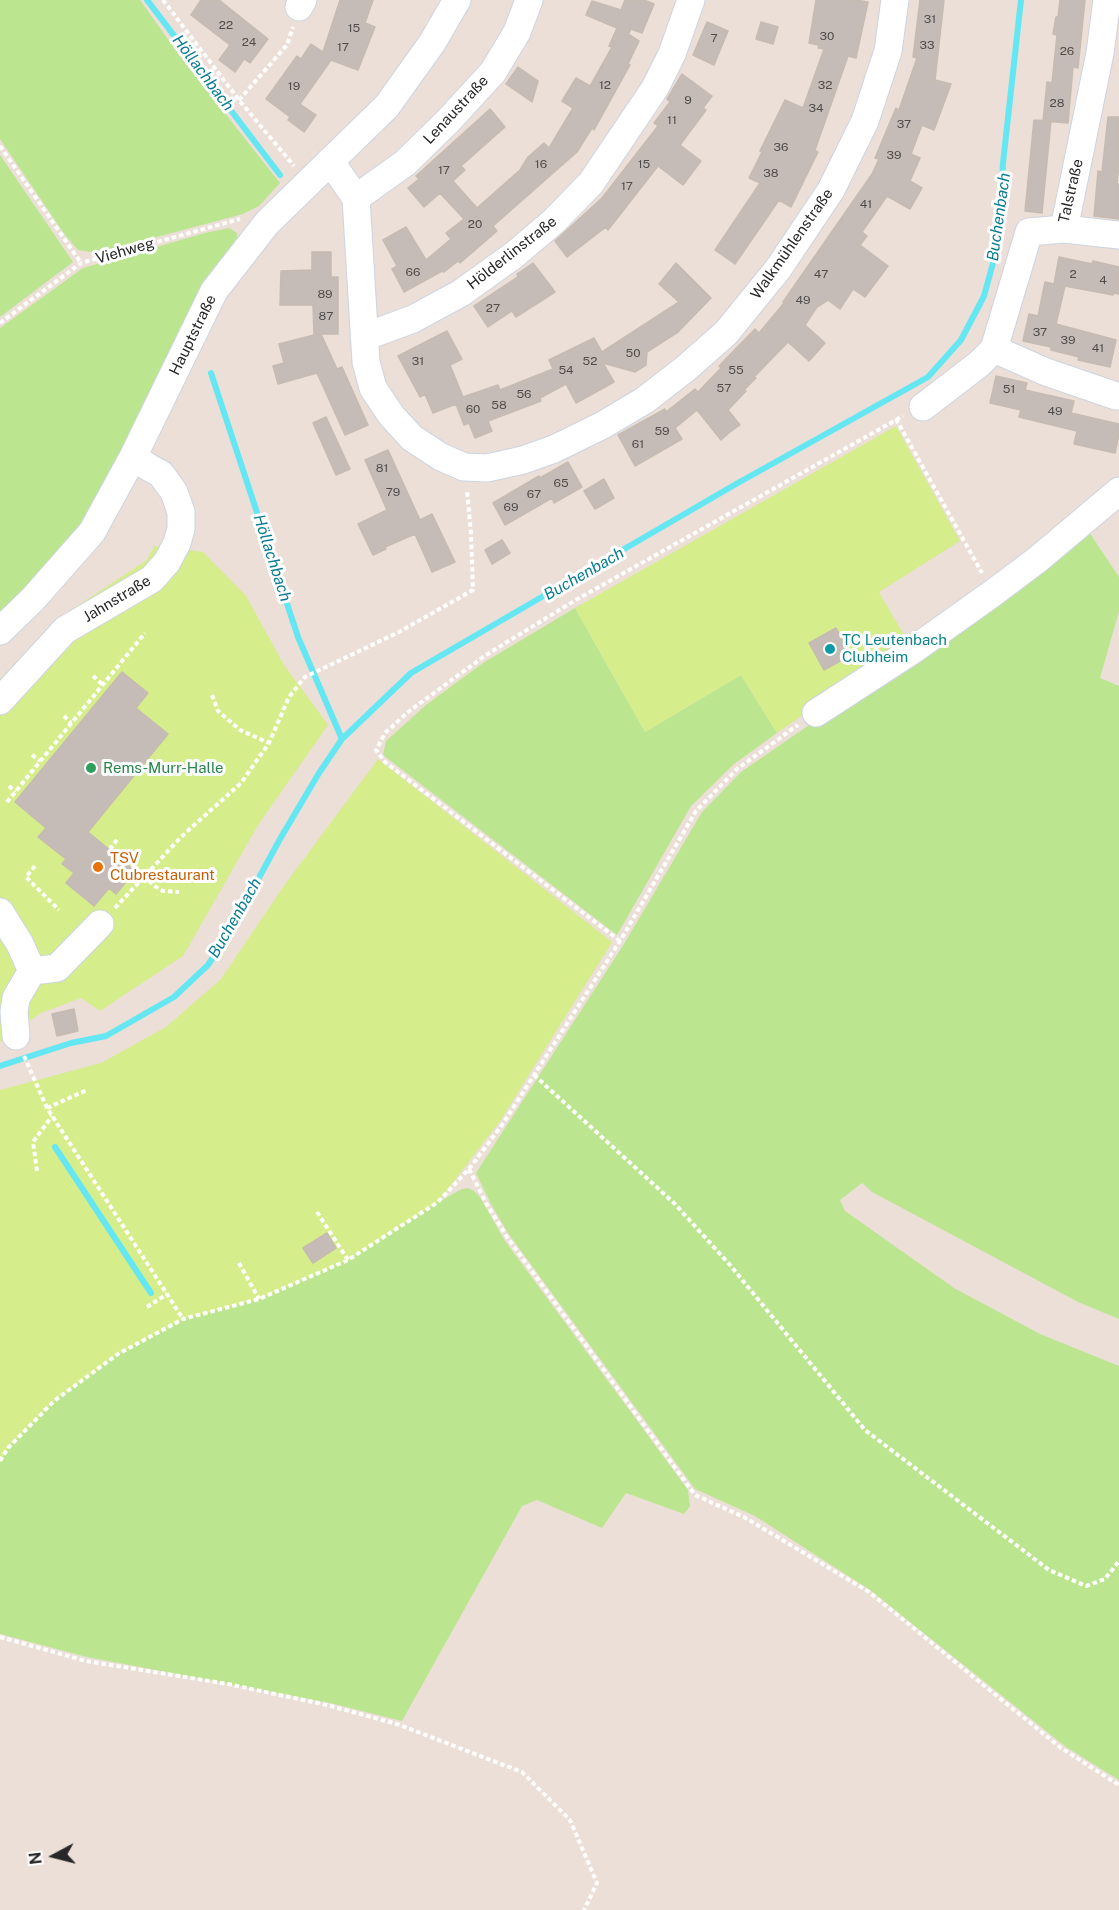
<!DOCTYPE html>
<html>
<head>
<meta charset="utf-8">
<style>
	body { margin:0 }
	#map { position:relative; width:1119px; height:1910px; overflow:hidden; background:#ebdfd7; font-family:"Public Sans",sans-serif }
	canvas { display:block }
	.north { position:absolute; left:24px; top:1826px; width:60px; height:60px; -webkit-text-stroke:4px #fff; paint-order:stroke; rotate:263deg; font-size:16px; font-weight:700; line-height:24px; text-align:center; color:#272727 }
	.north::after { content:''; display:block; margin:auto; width:21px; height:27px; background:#272727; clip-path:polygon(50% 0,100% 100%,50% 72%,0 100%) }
</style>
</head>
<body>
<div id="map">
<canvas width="1119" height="1910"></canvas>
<div class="north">N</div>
</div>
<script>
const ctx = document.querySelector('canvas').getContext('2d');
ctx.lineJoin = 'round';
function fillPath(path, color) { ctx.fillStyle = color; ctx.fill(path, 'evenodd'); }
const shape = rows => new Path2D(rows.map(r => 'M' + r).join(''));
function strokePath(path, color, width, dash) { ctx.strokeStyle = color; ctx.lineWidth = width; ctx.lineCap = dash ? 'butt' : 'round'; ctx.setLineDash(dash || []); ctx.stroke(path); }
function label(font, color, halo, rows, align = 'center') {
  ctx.font = font + ' "Public Sans",sans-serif'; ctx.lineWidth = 6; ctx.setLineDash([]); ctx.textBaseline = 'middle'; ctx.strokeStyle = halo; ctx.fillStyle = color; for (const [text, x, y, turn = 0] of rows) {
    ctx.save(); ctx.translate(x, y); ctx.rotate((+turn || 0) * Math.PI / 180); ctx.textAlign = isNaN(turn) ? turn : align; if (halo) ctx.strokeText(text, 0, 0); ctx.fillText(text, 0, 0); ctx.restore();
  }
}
const green = shape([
	[0,0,140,0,182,59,280,183,259,206,243,214,97,253,78,250,65,235,0,139],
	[0,155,73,262,0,317],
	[229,228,237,233,237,244,81,528,0,616,0,328,83,268,205,233],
	[1089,532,1119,577,1119,611,1100,678,1119,686,1119,1319,1078,1302,872,1192,862,1183,840,1200,845,1211,954,1288,1040,1334,1119,1366,1119,1780,1066,1747,870,1590,755,1516,695,1489,508,1233,491,1204,476,1173,624,944,702,812,741,772],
	[575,608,645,732,741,675,777,733,734,764,691,806,617,935,383,755,386,741,426,705,483,663],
	[468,1188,474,1191,480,1197,505,1241,688,1490,690,1506,684,1514,626,1493,602,1528,537,1500,522,1506,402,1721,330,1703,87,1657,0,1634,0,1461,8,1448,54,1401,118,1354,183,1319,259,1299,348,1260,438,1202,462,1189]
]);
const pitch = shape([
	[896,426,960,541,879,592,908,642,777,733,741,675,645,732,575,608],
	[154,546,203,552,246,596,284,665,328,725,258,825,183,956,100,1011,81,998,41,1013,0,1042,0,679,60,617,147,560],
	[378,759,612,942,500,1121,438,1202,348,1260,259,1299,183,1319,118,1354,54,1401,8,1448,0,1461,0,1090,101,1063,166,1027,221,979,283,887]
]);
const stream = shape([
	[147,0,280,175],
	[211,373,298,637,342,739],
	[0,1066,71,1043,106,1036,174,997,208,965,230,931,280,839,319,773,342,739,411,673,736,484,928,377,961,340,984,296,999,241,1003,163,1021,0],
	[55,1147,151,1293]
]);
const building = shape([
	[201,0,219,0,268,39,250,63,244,59,235,72,219,60,230,45,191,15,201,0],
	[340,0,373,0,365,23,375,27,358,70,331,60,300,104,316,115,304,132,288,120,290,117,266,99,297,56,301,59,311,44,323,52,340,0],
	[625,0,644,0,654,4,642,33,631,29,629,33,627,33,639,41,628,64,630,65,594,130,592,128,577,152,493,226,497,231,460,263,458,261,444,272,442,271,404,292,392,269,397,266,383,240,406,227,426,260,451,239,446,233,464,219,440,193,424,207,408,188,419,179,416,176,490,109,505,127,461,166,465,170,453,181,477,208,520,170,528,157,544,143,549,148,573,108,562,101,576,78,590,86,612,47,609,46,617,28,586,15,592,1,621,10,625,0],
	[816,0,855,0,868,2,856,58,848,56,815,150,818,152,791,207,779,200,735,264,715,250,760,183,749,178,762,152,760,151,785,100,803,108,824,49,818,48,819,45,809,43,816,0],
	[920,0,944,0,935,80,951,84,934,130,922,125,911,154,920,158,910,181,922,188,910,209,887,196,862,232,867,236,860,245,888,266,865,297,853,289,840,309,828,300,817,307,805,325,825,343,809,361,788,342,754,377,756,378,744,390,746,391,728,410,740,425,730,432,721,440,697,410,675,428,682,439,635,466,618,435,665,409,666,412,695,389,698,392,721,368,719,366,755,329,759,333,784,303,783,302,872,174,879,159,875,158,896,108,899,110,917,58,913,57,920,0],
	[1060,0,1085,0,1078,68,1073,67,1068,123,1043,121,1047,82,1052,83,1057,35,1053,34,1056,17,1058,17,1060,0],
	[707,22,728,31,714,65,693,55,707,22],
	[761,22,778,27,773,44,756,39,761,22],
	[518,67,538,81,532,102,506,84,518,67],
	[682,74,712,96,703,108,706,110,680,145,701,161,683,185,658,166,608,230,606,227,567,257,555,241,602,198,658,126,654,123,670,102,667,99,682,74],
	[1108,117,1119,117,1119,162,1117,184,1119,184,1119,219,1094,216,1098,171,1102,172,1108,117],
	[1034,120,1051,121,1042,213,1025,211,1034,120],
	[312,252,331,252,331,277,338,277,338,334,321,334,337,369,342,367,368,425,345,435,317,373,278,384,273,366,284,363,279,344,318,334,314,334,313,305,280,305,281,271,312,270,312,252],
	[1059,257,1092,264,1093,261,1119,267,1119,294,1114,293,1113,295,1065,286,1056,324,1116,340,1110,367,1078,360,1079,357,1051,350,1051,347,1023,341,1029,314,1038,316,1045,282,1054,284,1059,257],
	[533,263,555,292,516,317,512,311,488,327,474,306,518,277,517,274,533,263],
	[676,263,711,298,678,332,647,352,646,365,635,372,603,363,614,382,576,403,566,384,540,398,541,401,488,421,492,431,475,438,469,423,464,425,456,404,433,413,425,394,420,397,398,356,447,331,462,359,450,365,463,397,498,385,500,390,553,369,549,360,594,338,602,352,679,302,659,284,676,263],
	[996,376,1027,383,1025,390,1074,401,1071,413,1119,424,1119,435,1115,453,1074,444,1077,431,1019,417,1021,410,990,403,996,376],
	[326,417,350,469,336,475,313,423,326,417],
	[388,450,420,520,432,514,455,562,432,572,415,534,385,547,386,549,373,555,358,524,387,510,365,460,388,450],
	[568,462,582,487,554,503,552,498,505,525,493,503,539,476,540,478,568,462],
	[604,479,614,498,595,509,584,491,604,479],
	[502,540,510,553,492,564,485,550,502,540],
	[836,628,851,655,824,670,809,643,836,628],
	[122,672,148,693,136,708,168,734,88,832,135,871,116,894,109,888,94,906,66,883,74,873,62,864,66,859,38,837,46,828,15,802,122,672],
	[74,1009,78,1031,57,1036,52,1014,74,1009],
	[327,1233,336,1248,313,1263,303,1248,327,1233]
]);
const path = shape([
	[163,0,239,100,294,166],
	[239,100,287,45,293,27],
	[0,146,81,263],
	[0,323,81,263,240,219],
	[896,419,982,573],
	[93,676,103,685],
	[212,695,218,711,240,730,269,743],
	[64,716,71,723],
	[32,755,40,761],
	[9,786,15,792],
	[7,802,145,633],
	[117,840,111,847,156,887,163,891,179,892],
	[35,866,26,877,59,910],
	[115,908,181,837,241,783,269,743,289,697,305,677,399,632,473,590,471,534,467,490],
	[620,941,385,762,376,750,385,733,408,712,486,655,574,601,903,416],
	[24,1056,47,1108,183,1319],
	[534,1075,674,1203,730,1265,865,1430,1049,1570,1086,1586,1105,1579,1119,1561],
	[47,1108,87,1090],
	[469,1169,486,1203,507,1237,695,1495,744,1517,869,1592,1061,1748,1119,1785],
	[37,1171,33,1142,52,1116],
	[317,1212,348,1260],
	[239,1263,259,1299],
	[147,1307,167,1294],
	[0,1461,8,1448,54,1401,118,1354,183,1319,259,1299,348,1260,438,1202,469,1169,502,1125,620,941,696,811,737,769,798,725],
	[0,1637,86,1661,228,1684,327,1705,397,1724,522,1772,570,1820,597,1883,584,1910]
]);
const minor = shape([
	[299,7,303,0],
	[330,161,356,198,366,362,373,388,391,415,412,438,441,457,464,467,487,468,523,460,554,449,603,425,645,400,685,369,726,333,778,269,831,190,865,121,888,51,895,0],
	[356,198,405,163,448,121,493,72,517,32,529,0],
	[1064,229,1119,235],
	[364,337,413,319,461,293,514,255,554,221,591,183,655,88,672,54,691,0],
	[994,349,1046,372,1116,396],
	[923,407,979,364,994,349,1029,232,1064,229,1100,53,1107,0],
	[0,631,33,599,92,532,133,457,214,291,267,223,387,106,432,43,457,0],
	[0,701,65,630,152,579,167,562,177,543,181,529,181,512,174,492,161,474,150,468,133,457],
	[816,713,913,650,993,593,1037,560,1119,491],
	[0,912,20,944,32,971],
	[32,971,57,968,100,924],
	[16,1036,14,1012,16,998,32,971]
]);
const markers = [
	[830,649,6,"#0f9aa8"],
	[91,768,6,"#2e9e5b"],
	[98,867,6,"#e8710a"]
];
const numberNames = [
	["31",930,19],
	["22",226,25],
	["15",354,28],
	["30",827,36],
	["7",714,38],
	["24",249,42],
	["33",927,45],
	["17",343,47],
	["26",1067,51],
	["12",605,85],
	["32",825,85],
	["19",294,86],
	["9",688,100],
	["28",1057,103],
	["34",816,108],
	["11",672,120],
	["37",904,124],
	["36",781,147],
	["39",894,155],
	["16",541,164],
	["15",644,164],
	["17",444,170],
	["38",771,173],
	["17",627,186],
	["41",866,204],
	["20",475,224],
	["66",413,272],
	["47",821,274],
	["2",1073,274],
	["4",1103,280],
	["89",325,294],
	["49",803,300],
	["27",493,308],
	["87",326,316],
	["37",1040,332],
	["39",1068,340],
	["41",1098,348],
	["50",633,353],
	["31",418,361],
	["52",590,361],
	["54",566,370],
	["55",736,370],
	["57",724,388],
	["51",1009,389],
	["56",524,394],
	["58",499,405],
	["60",473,409],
	["49",1055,411],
	["59",662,431],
	["61",638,444],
	["81",382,468],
	["65",561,483],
	["79",393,492],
	["67",534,494],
	["69",511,507]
];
const streetNames = [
	["Lenaustraße",456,110,-47],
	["Talstraße",1071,191,-77],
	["Walkmühlenstraße",792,244,-55],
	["Viehweg",125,251,-16],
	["Hölderlinstraße",512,253,-38],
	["Hauptstraße",193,335,-64],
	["Jahnstraße",117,599,-31]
];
const cultureNames = [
	["TC Leutenbach",842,640],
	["Clubheim",842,657]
];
const leisureNames = [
	["Rems-Murr-Halle",103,768]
];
const foodNames = [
	["TSV",110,858],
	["Clubrestaurant",110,875]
];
const waterNames = [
	["Höllachbach",203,73,53],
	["Buchenbach",999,217,-82],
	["Höllachbach",272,558,72],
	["Buchenbach",584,574,-30],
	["Buchenbach",235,918,-60]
];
fillPath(green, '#bce590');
fillPath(pitch, '#d5ed8b');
strokePath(stream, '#64e7f3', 6);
fillPath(building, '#c6bcb7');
strokePath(building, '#c6bbb1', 1.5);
strokePath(minor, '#cdd4e1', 29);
strokePath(path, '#fff', 4, [4.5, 3]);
strokePath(minor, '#fff', 27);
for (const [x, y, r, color] of markers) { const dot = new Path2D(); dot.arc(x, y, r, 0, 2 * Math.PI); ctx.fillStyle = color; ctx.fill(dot); strokePath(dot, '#fff', 2); }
label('12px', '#4f4c4b', null, numberNames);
label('15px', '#272727', '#fff', streetNames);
label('15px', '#0d838f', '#fff', cultureNames, 'left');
label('15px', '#27864d', '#fff', leisureNames, 'left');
label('15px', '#c56008', '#fff', foodNames, 'left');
label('italic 16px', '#087c94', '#fff', waterNames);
</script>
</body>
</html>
